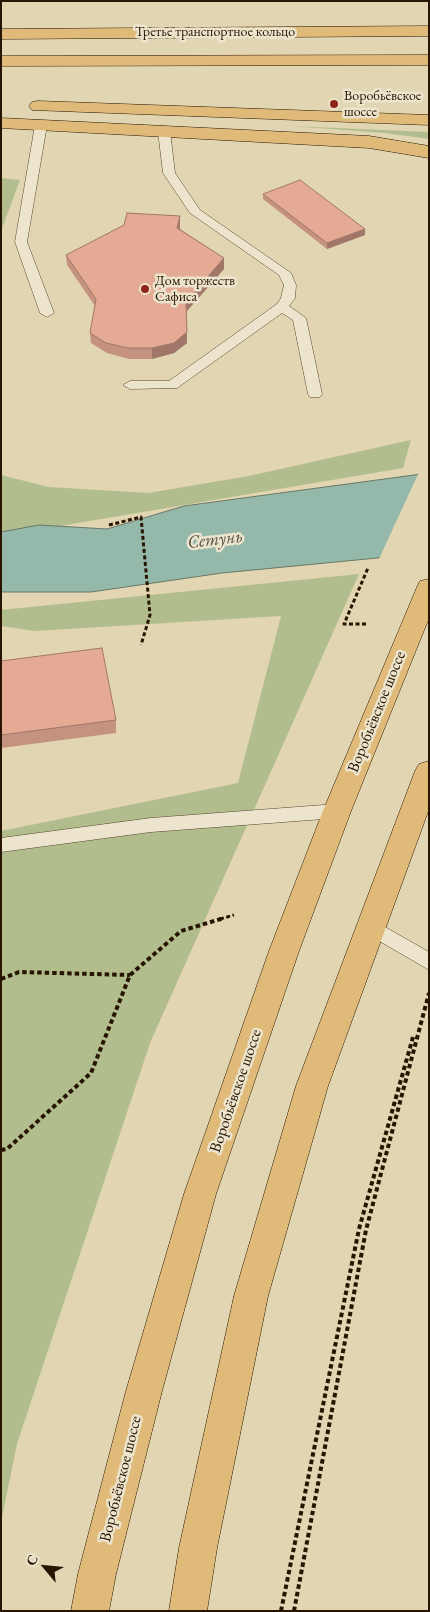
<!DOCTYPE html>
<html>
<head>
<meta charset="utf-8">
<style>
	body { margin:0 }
	#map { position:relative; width:430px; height:1612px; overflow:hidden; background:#e1d5b2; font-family:"EB Garamond",serif }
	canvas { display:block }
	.frame { position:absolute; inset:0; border:2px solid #271501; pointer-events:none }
	.north { position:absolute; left:20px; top:1542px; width:50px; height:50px; -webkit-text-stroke:4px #ece4cd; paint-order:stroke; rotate:298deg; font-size:14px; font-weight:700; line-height:20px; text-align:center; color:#271501 }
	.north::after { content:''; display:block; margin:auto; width:18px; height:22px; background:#271501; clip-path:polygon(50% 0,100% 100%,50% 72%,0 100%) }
</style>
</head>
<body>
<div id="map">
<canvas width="430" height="1612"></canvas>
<div class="frame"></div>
<div class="north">С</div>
</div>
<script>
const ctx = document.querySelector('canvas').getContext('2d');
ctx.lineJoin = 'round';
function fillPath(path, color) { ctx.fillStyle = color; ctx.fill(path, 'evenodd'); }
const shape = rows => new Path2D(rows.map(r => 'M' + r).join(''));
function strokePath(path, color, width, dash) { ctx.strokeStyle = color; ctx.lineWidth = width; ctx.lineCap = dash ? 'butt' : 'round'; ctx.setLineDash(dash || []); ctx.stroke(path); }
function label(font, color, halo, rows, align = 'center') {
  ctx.font = font + ' "EB Garamond",serif'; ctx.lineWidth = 5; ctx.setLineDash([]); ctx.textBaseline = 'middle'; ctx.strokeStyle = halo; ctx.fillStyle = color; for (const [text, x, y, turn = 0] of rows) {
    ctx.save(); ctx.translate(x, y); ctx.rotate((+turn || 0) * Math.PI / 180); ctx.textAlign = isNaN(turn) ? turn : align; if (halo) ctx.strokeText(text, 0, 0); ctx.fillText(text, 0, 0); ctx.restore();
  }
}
const green = shape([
	[290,126,429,132,429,139,385,133],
	[1,178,20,180,1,231],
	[411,440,403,468,1,536,1,475,49,487,148,493,249,476],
	[359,574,150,1043,17,1444,1,1522,1,831,238,783,281,616,35,631,1,626,1,610]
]);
const water = shape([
	[429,473,429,553,222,573,91,592,1,592,1,532,39,525,107,529,184,506,429,473]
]);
const pier = shape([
	[429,471,429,556,378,561,419,472]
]);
const pathFar1 = shape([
	[109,525,141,517,150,615,141,645],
	[366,624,344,624,368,568],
	[220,919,234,915]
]);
const path = shape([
	[1,979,19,972,130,975],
	[1,1150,7,1149,91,1073,130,975,181,931,224,918],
	[281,1611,359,1229,413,1037],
	[294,1611,366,1230,429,993]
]);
const lane = shape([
	[41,122,47,125,27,242,54,313,47,317,40,313,15,242,35,125,41,122],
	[164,128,170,131,175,173,200,210,291,273,296,285,295,298,289,306,306,318,322,394,320,397,310,397,308,394,293,320,282,313,177,388,130,389,123,385,130,381,169,381,277,304,281,298,284,285,279,275,190,213,163,173,158,131,164,128],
	[337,804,343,806,346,811,343,816,337,818,151,832,1,852,1,838,151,818,337,804],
	[371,919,429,952,429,970,364,932,362,927,364,922,371,919]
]);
const primary = shape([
	[429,26,429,36,1,39,1,29,429,26],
	[429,55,429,65,1,66,1,56,429,55],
	[38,101,429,115,429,125,32,110,29,106,32,102,38,101],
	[1,118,369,136,429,146,429,158,369,148,1,128,1,118],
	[429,579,429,618,351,811,299,951,216,1194,162,1391,116,1574,109,1611,71,1611,78,1574,126,1391,184,1194,269,951,323,811,417,587,420,581,429,579],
	[429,761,429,809,328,1086,268,1296,217,1548,207,1611,169,1611,179,1548,234,1296,296,1086,415,771,419,764,429,761]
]);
const wall = shape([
	[263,194,365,229,365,235,327,249,263,199],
	[180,216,180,229,224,258,224,269,186,312,187,343,174,353,152,359,129,359,107,353,91,343,90,333,95,306,67,265,66,255],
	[1,661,116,720,116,733,1,748]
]);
const shadedWall = shape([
	[180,216,180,226,178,238,177,228],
	[365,229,365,235,327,249,327,243],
	[224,258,224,269,186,312,186,302],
	[187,332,187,343,174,353,152,359,152,348]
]);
const building = shape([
	[300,180,365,229,327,243,263,194,300,180],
	[127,213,180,216,177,228,224,258,186,302,187,332,174,343,152,348,128,348,106,343,90,333,96,299,66,255,124,225,127,213],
	[102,648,116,720,1,735,1,661,102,648]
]);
const markers = [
	[334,104,5,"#8f2418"],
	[145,289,5,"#8f2418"]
];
const farStreetnames = [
	["Третье транспортное кольцо",215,32]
];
const farPoinames = [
	["Воробьёвское",344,96],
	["шоссе",344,112],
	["Дом торжеств",155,281],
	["Сафиса",155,297]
];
const streetNames = [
	["Воробьёвское шоссе",377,712,-68],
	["Воробьёвское шоссе",236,1091,-71],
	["Воробьёвское шоссе",121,1479,-76]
];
const waterNames = [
	["Сетунь",215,540,-7]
];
fillPath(green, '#b2bd8d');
fillPath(water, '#94b9ab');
strokePath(water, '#687767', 1);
fillPath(pier, '#e1d5b2');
strokePath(lane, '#56452d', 1);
strokePath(primary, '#271501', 1);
strokePath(pathFar1, '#271501', 3, [4, 2.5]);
strokePath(path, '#271501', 4, [4.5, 3]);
fillPath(lane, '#ece4cd');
fillPath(primary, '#e0ba79');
fillPath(wall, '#c4927f');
fillPath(shadedWall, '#a07768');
fillPath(building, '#e4aa94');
strokePath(building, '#a07768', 1);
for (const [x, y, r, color] of markers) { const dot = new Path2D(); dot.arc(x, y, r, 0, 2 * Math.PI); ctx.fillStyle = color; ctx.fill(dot); strokePath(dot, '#ece4cd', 2); }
label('14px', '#271501', '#ece4cd', farStreetnames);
label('14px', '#271501', '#ece4cd', farPoinames, 'left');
label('16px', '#271501', '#ece4cd', streetNames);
label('italic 18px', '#4d4e3c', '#ece4cd', waterNames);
</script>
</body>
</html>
